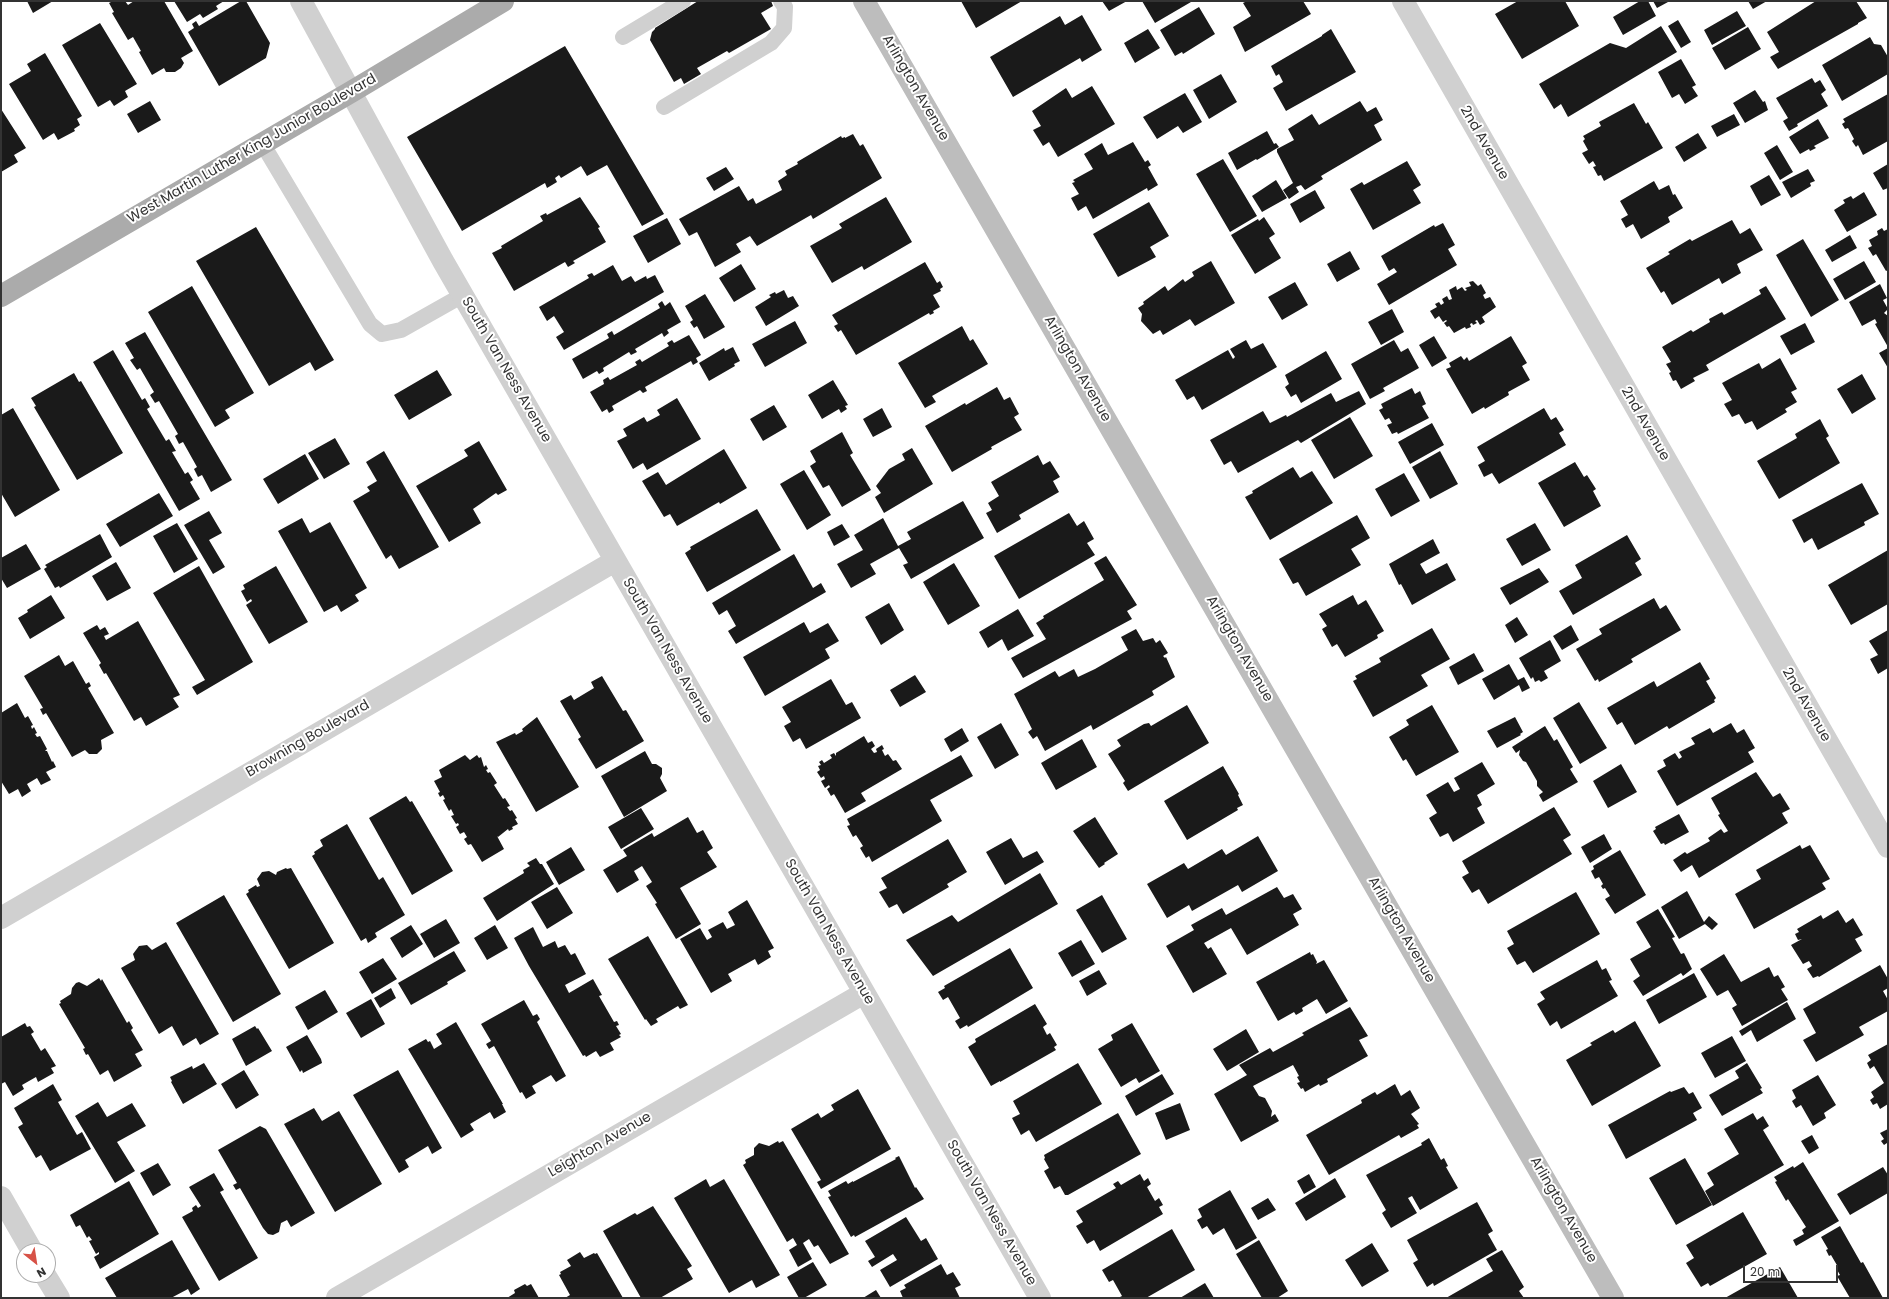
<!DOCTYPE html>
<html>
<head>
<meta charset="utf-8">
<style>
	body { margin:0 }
	#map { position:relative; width:1889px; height:1299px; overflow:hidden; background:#fff; font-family:Poppins,sans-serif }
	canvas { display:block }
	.frame { position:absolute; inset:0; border:2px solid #333; pointer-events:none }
	.north { position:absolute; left:16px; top:1243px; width:40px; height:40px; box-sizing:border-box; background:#fff; border:1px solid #adadad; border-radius:50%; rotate:150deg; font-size:11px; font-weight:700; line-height:16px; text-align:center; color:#333 }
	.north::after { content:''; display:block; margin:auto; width:14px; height:18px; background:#d75247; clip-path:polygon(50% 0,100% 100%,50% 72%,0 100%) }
	.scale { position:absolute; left:1743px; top:1265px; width:95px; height:18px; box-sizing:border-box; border:2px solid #333; border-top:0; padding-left:5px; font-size:12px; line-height:14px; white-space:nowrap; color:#333; -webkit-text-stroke:3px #fff; paint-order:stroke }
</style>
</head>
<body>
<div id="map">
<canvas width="1889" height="1299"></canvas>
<div class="frame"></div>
<div class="north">N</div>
<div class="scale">20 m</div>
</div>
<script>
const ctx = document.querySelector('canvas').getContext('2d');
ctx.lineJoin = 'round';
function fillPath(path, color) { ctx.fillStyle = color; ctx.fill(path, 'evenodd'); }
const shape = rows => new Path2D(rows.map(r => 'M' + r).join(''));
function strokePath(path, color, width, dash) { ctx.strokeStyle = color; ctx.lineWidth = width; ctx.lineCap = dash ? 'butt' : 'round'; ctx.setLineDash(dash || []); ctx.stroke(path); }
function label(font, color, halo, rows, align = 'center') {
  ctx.font = font + ' Poppins,sans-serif'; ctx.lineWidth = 4; ctx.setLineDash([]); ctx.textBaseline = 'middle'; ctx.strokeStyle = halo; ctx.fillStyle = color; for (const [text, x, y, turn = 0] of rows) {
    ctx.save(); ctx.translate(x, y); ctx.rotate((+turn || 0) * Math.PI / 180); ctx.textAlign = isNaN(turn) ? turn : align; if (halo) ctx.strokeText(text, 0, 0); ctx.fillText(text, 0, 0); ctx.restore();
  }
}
const building = shape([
	[27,1,53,1,33,13],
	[113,1,125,1,128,5,134,1,164,1,193,51,181,58,184,63,181,68,175,72,166,72,164,68,152,75,139,52,141,51,133,37,128,40,112,13,114,12,109,3],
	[174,1,224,1,216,6,218,9,203,18,200,14,187,22],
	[241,1,246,1,270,43,266,58,219,86,188,32,194,28,192,24,196,21,199,26],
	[698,1,771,1,773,6,761,13,771,29,729,53,727,51,697,68,701,74,684,84,681,78,674,82,650,40,652,32,655,29,655,28],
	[961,1,1022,1,976,28],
	[1102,1,1127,1,1109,11],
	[1142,1,1190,1,1191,2,1155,23],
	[1247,1,1303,1,1311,14,1245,52,1233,27,1251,16,1243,3],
	[1518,1,1565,1,1579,26,1522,59,1495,14],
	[1640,1,1648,1,1656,16,1623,35,1613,17],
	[1653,1,1667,1,1668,2,1657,8],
	[1748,1,1767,1,1753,9],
	[1816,1,1856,1,1867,18,1858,23,1858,24,1778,69,1770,57,1779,52,1767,32],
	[1199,7,1215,34,1183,54,1182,52,1175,56,1160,30],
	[1737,11,1746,26,1712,45,1704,30],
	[1082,15,1102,50,1082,62,1080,58,1013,97,990,57,1060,16,1065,25],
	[1678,20,1691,42,1681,48,1668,26],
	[100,23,137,84,125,91,128,97,114,106,110,100,98,107,62,45],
	[1661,26,1677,52,1568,117,1561,104,1554,109,1539,84,1610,43,1626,48],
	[1748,27,1761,49,1725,70,1712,48],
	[1148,29,1160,48,1135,63,1124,43],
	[1331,29,1356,72,1286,111,1273,88,1283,82,1279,74,1276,76,1271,66,1322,36,1322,35],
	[1870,37,1874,44,1881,45,1888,57,1888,74,1842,101,1822,65],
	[565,46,664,214,642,226,607,165,587,176,581,166,561,178,559,175,555,178,557,182,547,188,545,183,462,231,407,137],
	[45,53,82,116,77,119,80,125,74,129,75,131,58,140,54,133,43,140,9,84,31,71,27,64],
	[1681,59,1696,85,1692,87,1698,96,1685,104,1679,94,1672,98,1658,72],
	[1221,74,1237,102,1209,119,1193,90],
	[1812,78,1815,83,1820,80,1826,90,1821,94,1828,106,1797,124,1798,126,1789,131,1783,121,1788,118,1776,98],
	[1092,86,1115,124,1058,157,1049,142,1043,146,1033,130,1041,126,1032,111,1066,88,1072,98],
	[1755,90,1763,102,1765,101,1768,110,1745,123,1733,103],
	[1185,93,1202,122,1183,133,1178,126,1157,139,1143,117],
	[1888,94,1888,141,1863,155,1858,145,1856,147,1852,141,1854,139,1848,128,1845,129,1842,124,1845,122,1843,119],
	[150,101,161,120,138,133,127,114],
	[1360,101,1367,112,1376,107,1383,120,1374,125,1382,140,1321,176,1323,179,1305,190,1301,185,1296,187,1299,192,1289,199,1283,190,1293,183,1277,152,1277,149,1294,140,1288,129,1312,114,1319,125],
	[1634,103,1646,124,1648,122,1663,148,1604,181,1601,175,1598,176,1593,167,1596,166,1593,161,1589,164,1582,153,1588,150,1583,141,1585,139,1583,136,1601,126,1599,122],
	[1,109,26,148,14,155,18,162,1,172],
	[1734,114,1740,125,1717,137,1711,126],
	[1818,119,1829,138,1814,146,1816,148,1810,151,1809,149,1800,154,1789,137],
	[1267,131,1274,144,1276,143,1279,147,1257,160,1256,159,1237,170,1228,153],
	[1698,133,1707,148,1684,162,1675,147],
	[853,134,860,146,863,144,882,178,813,219,811,215,757,246,750,236,736,244,741,252,715,267,697,232,689,236,679,219,739,186,748,201,753,198,756,204,782,190,778,181,787,175,785,171,798,164,797,162,841,136,842,138,845,137,845,138],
	[1133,142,1145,162,1148,160,1151,165,1148,167,1158,185,1148,191,1147,188,1093,219,1086,206,1078,211,1071,198,1079,194,1072,183,1075,182,1073,180,1093,169,1084,154,1102,143,1108,155],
	[1777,145,1793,172,1780,180,1764,153],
	[1223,159,1257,216,1230,232,1196,174],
	[1407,161,1421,185,1413,190,1421,203,1373,230,1350,189,1362,182,1364,185],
	[1888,164,1888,188,1883,190,1873,173],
	[726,167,734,179,714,191,706,178],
	[1808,169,1815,181,1810,183,1811,186,1791,198,1782,182],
	[1769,175,1781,195,1761,206,1750,186],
	[1276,180,1287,198,1262,212,1252,196],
	[1654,181,1659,190,1669,185,1673,195,1675,194,1683,208,1668,217,1670,222,1641,239,1633,224,1626,228,1621,219,1628,215,1620,201],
	[1315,190,1325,208,1300,223,1290,204],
	[1864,192,1877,215,1847,232,1834,210,1845,203,1843,200,1851,196,1853,199],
	[580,197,600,227,598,228,606,242,573,261,575,263,568,267,565,262,514,291,492,253,502,248,501,246,543,221,540,216,546,213,547,215],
	[886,197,912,242,864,270,862,266,832,283,810,246,842,228,839,224],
	[1149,202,1169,236,1150,247,1156,257,1118,277,1093,234],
	[1264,217,1275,234,1269,238,1281,258,1255,274,1231,235,1258,219,1259,221],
	[667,218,681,244,648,263,633,236],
	[1732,220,1740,234,1750,228,1763,250,1737,264,1741,273,1722,284,1719,278,1672,305,1664,291,1661,293,1646,268,1670,254,1668,252,1690,239,1692,241],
	[1443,223,1455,245,1448,249,1457,265,1389,305,1377,284,1397,272,1394,268,1389,271,1381,256,1434,225,1435,227],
	[256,227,334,360,315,371,310,362,269,386,196,261],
	[1882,228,1884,231,1888,229,1888,270,1886,271,1876,254,1873,256,1868,248,1872,246,1869,240,1878,235,1877,231],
	[1850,235,1857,248,1832,262,1825,250],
	[1803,239,1839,300,1811,317,1776,255],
	[1350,251,1360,269,1337,282,1327,264],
	[1211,261,1235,303,1195,326,1190,319,1163,335,1160,330,1153,334,1141,321,1142,314,1138,308,1144,304,1143,302,1165,286,1168,291,1183,279,1185,282,1194,276,1192,272],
	[1864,261,1876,282,1845,300,1833,279],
	[925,262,937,283,940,281,943,287,940,289,941,291,933,295,940,307,933,311,934,313,930,315,929,313,856,355,841,330,838,332,834,326,838,324,832,315],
	[741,264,756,289,734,302,719,278],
	[613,265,622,281,631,276,635,282,646,276,647,279,655,275,664,292,564,350,556,337,564,332,554,316,547,321,539,307,589,278,587,275,592,273,594,276],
	[1473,281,1478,286,1481,284,1486,293,1483,295,1485,299,1490,297,1496,307,1482,317,1485,322,1480,325,1477,320,1475,321,1477,323,1473,325,1472,323,1470,324,1471,327,1466,329,1465,327,1454,333,1449,326,1447,327,1444,323,1447,321,1446,320,1443,322,1439,316,1435,319,1430,311,1437,307,1435,304,1439,302,1441,305,1444,303,1442,299,1447,296,1449,300,1452,299,1449,290,1456,286,1457,290,1462,287,1465,291,1467,290,1465,288,1471,286,1469,282],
	[1295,282,1308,305,1282,320,1268,297],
	[1880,284,1887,298,1883,300,1888,309,1884,313,1888,316,1888,347,1875,324,1877,323,1875,319,1862,326,1849,302],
	[192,286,254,393,225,410,230,418,215,427,148,312],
	[1766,286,1786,319,1706,365,1709,370,1693,378,1695,381,1681,389,1676,380,1673,381,1669,373,1671,372,1666,364,1671,362,1662,347,1691,330,1693,332,1710,322,1709,319,1722,312,1724,315,1761,294,1759,290],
	[784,290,788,298,793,296,799,306,766,326,755,307,771,297,769,295,775,292,776,294],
	[705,294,725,327,704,339,697,326,694,328,690,322,693,320,685,306],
	[662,301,665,306,670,302,681,322,667,330,669,333,664,337,662,333,635,349,637,352,631,355,629,352,603,368,604,371,599,374,597,371,583,379,572,359,609,338,607,334,612,331,614,335,660,308,658,304],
	[1392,309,1404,332,1381,345,1368,322],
	[795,321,807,343,765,367,752,344],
	[1805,323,1815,342,1791,355,1780,336],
	[962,326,970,341,973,339,988,364,932,396,936,402,925,408,898,363],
	[145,332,232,480,211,492,202,475,198,477,194,469,197,467,183,442,179,444,175,436,178,434,159,401,155,403,150,395,154,392,140,368,137,370,130,360,134,358,125,343],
	[689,335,701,355,696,358,698,362,693,365,691,361,645,387,647,391,643,393,640,390,612,406,614,410,609,413,607,409,602,412,590,392,604,384,603,380,608,377,610,380,637,365,635,362,640,359,642,362,669,346,667,343,672,340,674,343],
	[1434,336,1447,358,1432,367,1419,345],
	[1511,336,1527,363,1522,366,1530,380,1508,392,1509,395,1485,409,1484,407,1472,414,1446,369,1451,367,1449,363,1461,356,1464,360,1467,357,1469,361],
	[1246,340,1251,349,1263,343,1277,367,1202,410,1194,396,1187,400,1175,380,1228,350,1233,359,1235,357,1230,349],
	[1394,340,1401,352,1408,348,1419,368,1383,388,1385,391,1370,399,1351,364],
	[733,347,740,361,734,364,735,366,709,381,699,363,724,348,725,351],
	[1888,348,1888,368,1879,353],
	[113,350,142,400,145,398,150,407,147,409,166,441,169,439,176,451,172,452,185,474,188,472,193,480,190,482,200,499,179,511,93,362],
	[1326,351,1342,379,1301,403,1296,394,1291,397,1285,387,1289,384,1285,375],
	[1780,358,1797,389,1791,392,1797,402,1785,409,1787,412,1757,430,1752,421,1745,424,1739,414,1732,417,1724,404,1732,400,1722,383,1759,363,1762,369],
	[437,370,452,395,409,420,394,395],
	[74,373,79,382,81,381,123,453,77,480,34,407,36,406,31,398],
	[1862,374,1876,399,1852,414,1837,389],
	[833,380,848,405,845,406,847,409,841,413,839,409,822,419,808,395],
	[997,387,1004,400,1010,397,1019,414,1014,417,1022,430,991,447,992,449,952,472,925,426,965,403,966,405],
	[1412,388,1415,394,1420,391,1426,404,1422,406,1429,418,1398,434,1397,432,1392,434,1387,425,1392,423,1389,418,1385,420,1379,410,1383,408,1381,404],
	[1359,391,1366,404,1301,443,1298,440,1238,473,1231,461,1224,465,1210,440,1263,411,1270,423,1286,415,1287,417,1331,393,1336,402],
	[677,398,701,439,647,470,643,463,633,469,617,441,627,436,623,429,644,417,647,422,660,415,657,410],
	[774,405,787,427,763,441,750,419],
	[13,408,60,490,15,517,1,493,1,415],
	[882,408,892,427,873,437,863,419],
	[1544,408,1551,420,1556,417,1564,430,1559,433,1566,445,1499,484,1492,473,1484,477,1478,465,1485,461,1477,447],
	[1350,417,1373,456,1334,479,1311,440],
	[1820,419,1829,436,1826,438,1840,463,1779,499,1757,461,1797,438,1795,434],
	[1432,423,1444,445,1410,464,1398,442],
	[842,432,853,453,850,455,871,490,842,507,829,485,823,488,814,473,810,466,816,462,810,451],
	[335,438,350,464,324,479,308,453],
	[479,441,507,490,498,495,496,493,473,509,481,523,449,542,416,486,468,456,464,450],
	[912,448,933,484,884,513,875,497,881,493,876,486,889,469,905,460,902,454],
	[724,449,747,488,720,504,719,502,677,526,670,514,664,517,642,481,658,472,666,485],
	[384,451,439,547,399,569,391,555,386,559,353,501,370,491,367,487,377,481,366,462],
	[1440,451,1458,484,1430,499,1412,467],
	[305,454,319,479,278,504,263,479],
	[1038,455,1043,465,1050,461,1060,477,1053,481,1059,492,1019,515,1021,519,997,533,986,513,992,510,988,503,999,496,991,482],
	[1575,462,1584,477,1587,475,1596,489,1593,491,1601,506,1564,527,1538,483],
	[1293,467,1300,478,1312,471,1333,503,1270,540,1245,497,1253,493,1252,491],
	[804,470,831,515,807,530,780,484],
	[1404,473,1420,501,1391,517,1375,489],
	[1862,483,1879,514,1864,522,1865,525,1818,550,1812,538,1804,543,1792,520],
	[159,493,173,516,120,547,106,524],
	[963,501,984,538,911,579,903,565,908,563,899,548,870,564,876,574,851,588,837,564,863,550,854,535,883,518,898,546,911,539,907,532],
	[757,509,781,550,707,592,685,553,691,549,690,547],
	[209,511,222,533,209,540,225,567,213,574,184,525],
	[1069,513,1077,526,1084,521,1094,539,1087,543,1095,555,1019,599,994,556],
	[1357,515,1370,538,1351,549,1361,565,1306,596,1298,582,1293,584,1279,559],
	[302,518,310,533,330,522,367,588,355,595,359,601,341,612,337,605,324,612,278,531],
	[177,523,198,559,174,573,153,536],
	[1535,523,1551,550,1522,566,1506,539],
	[842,524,850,537,834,546,827,532],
	[100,534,112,557,60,588,59,586,55,588,44,569,47,567,45,565],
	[1627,535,1641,559,1635,563,1642,575,1573,615,1559,591,1582,578,1575,565],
	[1433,539,1440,553,1420,564,1426,574,1447,563,1456,580,1412,605,1401,584,1399,585,1389,564],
	[26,544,41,569,7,588,1,578,1,558],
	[1888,550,1888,604,1851,625,1828,585],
	[794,554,813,588,821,583,826,592,736,644,728,631,736,626,727,610,719,615,712,603],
	[1106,556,1137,605,1127,611,1132,619,1023,678,1011,658,1046,639,1036,623,1044,618,1043,616,1104,580,1094,563],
	[116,562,131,588,107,601,92,576],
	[954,563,980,606,948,625,923,582],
	[199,566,253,662,197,695,192,687,205,680,153,593],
	[276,566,308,622,269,644,246,605,252,601,251,599,247,602,241,591,245,589,243,585],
	[1539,568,1549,582,1510,605,1500,588],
	[51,595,65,618,30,639,18,618,28,612,27,610],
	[1353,595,1358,605,1366,600,1384,631,1377,635,1378,638,1345,657,1337,644,1332,647,1322,629,1327,626,1319,614],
	[1654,598,1660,609,1666,605,1681,630,1631,659,1633,662,1599,682,1598,679,1595,681,1576,649,1602,634,1599,629],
	[889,603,904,630,881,645,865,617],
	[1018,609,1034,636,1008,651,1002,639,988,648,979,632],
	[1517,617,1528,635,1515,643,1505,625],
	[138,621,180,695,173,698,179,707,146,726,141,717,134,721,106,673,104,674,99,665,101,663,83,633,97,625,100,630,105,627,109,634,104,636,106,640],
	[804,622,810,633,828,623,839,641,825,649,830,658,765,696,743,657],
	[1571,625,1579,640,1562,650,1553,636],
	[1432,628,1450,659,1421,675,1428,686,1373,717,1353,681,1357,679,1355,676,1381,662,1379,658],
	[1136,629,1143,641,1153,638,1156,643,1160,640,1168,653,1163,656,1165,658,1166,657,1175,677,1152,691,1154,695,1093,730,1091,725,1045,751,1037,736,1033,739,1028,732,1032,729,1014,694,1055,671,1059,677,1074,669,1078,677,1095,669,1128,650,1121,637],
	[1888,630,1888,668,1878,674,1870,659,1878,655,1869,641],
	[1550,640,1561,661,1544,671,1548,678,1541,682,1539,680,1535,682,1533,677,1531,679,1519,658],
	[1474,653,1484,671,1458,685,1449,667],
	[59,655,65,666,73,661,86,684,89,682,91,686,88,688,114,733,101,740,102,749,97,754,89,754,85,750,72,757,46,713,43,715,40,709,43,708,24,676],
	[1700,662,1710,679,1706,681,1716,698,1714,700,1715,702,1669,729,1667,726,1635,745,1622,722,1617,725,1607,708,1654,681,1657,687],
	[1509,664,1518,680,1524,677,1530,688,1522,692,1519,685,1494,700,1482,679],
	[915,675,926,692,900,707,890,690],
	[602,676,623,711,626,710,644,741,596,769,578,739,581,737,560,701,571,695,574,700,594,688,591,682],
	[831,679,846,705,852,702,861,718,806,749,800,738,793,742,784,726,791,722,782,707],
	[1579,702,1607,748,1580,764,1553,718],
	[17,703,25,718,28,716,33,725,31,726,32,729,34,727,37,733,35,734,37,737,40,736,47,749,45,751,47,751,52,762,53,761,56,767,46,772,51,780,41,785,37,778,27,784,31,791,22,797,18,789,9,794,1,781,1,713],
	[1187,705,1209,743,1128,791,1123,783,1125,781,1108,754,1121,746,1117,740,1144,724,1149,723,1151,726],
	[1432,705,1459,752,1416,776,1406,759,1403,761,1389,737,1409,725,1406,720],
	[537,717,579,787,536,812,496,742,515,733,516,735,523,731,522,729],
	[1515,717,1523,732,1520,734,1521,735,1497,748,1487,731],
	[1001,723,1019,755,995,769,977,737],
	[1731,723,1737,733,1744,729,1755,748,1748,752,1754,762,1677,806,1657,771,1666,766,1663,760,1675,753,1679,759,1682,757,1679,752,1695,744,1691,738,1710,728,1713,733],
	[1545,726,1554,741,1557,739,1573,767,1570,769,1578,782,1543,802,1539,795,1543,792,1537,786,1537,781,1526,762,1523,761,1519,755,1520,750,1516,753,1512,747],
	[962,728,969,741,951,752,944,739],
	[864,736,868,743,872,741,875,746,871,749,874,753,877,752,876,749,882,745,884,749,882,750,885,756,888,754,893,761,896,760,902,769,861,793,866,801,845,813,834,794,831,796,827,789,830,787,829,785,825,788,821,781,825,779,824,776,821,778,817,772,820,770,818,766,821,765,819,762,822,760,824,763,832,758,830,755,834,753,836,756,836,753],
	[1082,739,1097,767,1056,790,1041,763],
	[645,751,652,764,656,764,662,768,662,774,660,778,667,791,624,817,601,776],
	[465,755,470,760,477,755,479,758,481,757,484,767,486,765,488,769,486,770,488,773,490,772,497,783,494,785,503,799,505,798,510,806,507,807,510,811,512,810,517,818,515,819,518,824,512,827,513,829,509,831,508,829,498,837,497,836,504,849,482,862,471,844,468,845,464,839,467,837,464,832,460,834,456,827,459,825,458,823,456,824,451,816,454,815,451,809,449,811,443,800,445,799,443,795,440,797,438,793,440,792,434,781,442,777,439,770],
	[961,755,973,776,930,800,942,821,872,862,869,856,866,858,860,848,863,846,856,835,853,837,847,826,850,825,847,819],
	[1482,762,1495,784,1477,795,1482,805,1477,808,1485,823,1453,842,1448,833,1440,837,1429,818,1437,813,1426,795,1448,782,1454,792,1460,789,1454,778],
	[1621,764,1637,792,1608,808,1593,781],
	[1223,766,1239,794,1238,795,1243,805,1237,808,1238,810,1187,840,1164,801],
	[1756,772,1773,797,1780,793,1790,809,1782,813,1788,823,1699,878,1692,865,1681,872,1673,860,1685,852,1687,854,1710,841,1708,838,1721,829,1724,833,1728,831,1718,815,1720,814,1711,798],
	[406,796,410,802,412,801,453,871,412,895,369,818],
	[1554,807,1571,835,1563,840,1572,854,1488,904,1479,889,1472,893,1462,877,1469,873,1462,861],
	[641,808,654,829,621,849,608,827],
	[1679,814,1689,832,1665,845,1664,843,1661,844,1653,831,1656,829,1655,827],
	[688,817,697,833,703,830,713,848,707,852,717,867,680,888,701,924,676,939,655,904,657,903,646,886,652,882,642,866,634,871,639,880,617,893,603,870,627,856,623,850,652,833,654,837],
	[1095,817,1118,854,1104,863,1105,864,1099,868,1073,831],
	[347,824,379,880,383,877,405,915,375,933,377,937,368,943,366,938,361,941,312,856,315,854,314,852,323,846,320,840],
	[1604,834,1612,849,1590,863,1581,847],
	[1258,836,1278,871,1242,892,1238,885,1192,911,1189,905,1167,918,1147,884,1184,863,1188,869,1222,849,1226,855],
	[1011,838,1023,858,1037,851,1044,862,1005,885,986,852],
	[948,839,967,872,947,884,949,887,903,914,897,904,889,908,879,892,887,888,881,878],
	[1800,845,1802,849,1810,845,1830,879,1822,883,1826,889,1754,929,1735,894,1761,879,1756,870],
	[571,847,585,870,559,885,546,862],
	[1620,850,1646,895,1615,914,1605,899,1610,896,1605,888,1603,889,1601,886,1603,884,1599,877,1595,879,1591,871,1594,869,1593,866],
	[536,858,540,864,542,864,554,884,497,921,483,898,524,873,523,870,530,866,527,863],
	[286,868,287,869,291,868,334,943,289,969,246,894,249,892,248,890,256,885,257,887,260,886,257,879,262,872,269,871,276,875,277,872],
	[1040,873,1058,904,933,976,906,940,952,915,958,922],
	[557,887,573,913,547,929,531,902],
	[1277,887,1284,898,1293,894,1302,909,1293,914,1299,925,1247,955,1231,928,1204,943,1208,949,1211,947,1227,974,1193,993,1166,946,1194,930,1191,925,1222,908,1226,915],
	[1687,891,1704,922,1709,916,1718,924,1712,930,1705,924,1679,939,1661,907],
	[1576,892,1600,934,1533,973,1525,961,1517,965,1507,948,1514,944,1507,931],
	[224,895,281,994,233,1022,176,923],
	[1102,895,1127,939,1102,953,1076,910],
	[747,900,774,948,768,951,771,957,758,965,755,959,728,974,732,981,711,993,680,939,700,928,707,940,712,937,708,930,723,922,727,929,735,925,728,912],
	[1658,909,1675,937,1672,938,1681,954,1684,953,1692,969,1683,976,1681,973,1643,996,1633,981,1640,976,1630,959,1651,947,1636,922],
	[1838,910,1846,923,1853,918,1863,935,1855,939,1862,951,1819,977,1818,976,1813,978,1807,969,1812,966,1809,961,1803,964,1791,945,1802,939,1798,940,1795,934,1799,932,1797,929,1821,915,1823,919],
	[446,919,460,943,434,958,420,934],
	[411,925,423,944,402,958,390,938],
	[495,925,508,948,487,960,474,938],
	[533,927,543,947,555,941,558,948,565,945,571,955,575,953,586,974,565,985,569,993,593,979,602,995,599,996,614,1022,617,1021,619,1025,616,1026,621,1034,619,1035,621,1037,610,1043,614,1050,600,1057,596,1051,586,1057,585,1055,583,1056,529,966,514,938],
	[648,936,688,1005,680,1009,678,1006,656,1019,658,1022,651,1026,646,1019,645,1020,608,959],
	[1081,940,1095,964,1072,977,1058,953],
	[166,942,219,1034,200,1045,196,1038,183,1046,172,1026,159,1034,121,968,135,960,133,954,139,946,147,945,152,950],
	[1010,948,1033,988,968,1027,967,1025,960,1029,955,1021,960,1018,948,997,943,1000,938,992,945,988,944,986],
	[454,951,466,971,447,982,448,984,411,1005,398,983],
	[1310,952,1311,955,1313,954,1317,962,1316,964,1324,960,1348,1001,1326,1014,1317,999,1302,1008,1303,1011,1296,1015,1294,1012,1278,1021,1256,982],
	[1724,954,1741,982,1769,967,1774,977,1778,975,1785,987,1781,989,1788,1000,1742,1026,1732,1008,1737,1005,1728,990,1717,996,1700,969],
	[383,958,397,979,372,994,359,972],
	[1597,960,1602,970,1606,968,1612,980,1609,981,1618,996,1561,1029,1557,1021,1550,1026,1537,1004,1545,999,1540,992],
	[1880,965,1888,979,1888,988,1883,991,1888,1000,1888,1011,1859,1027,1864,1035,1816,1062,1803,1040,1816,1033,1803,1009],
	[1099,970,1107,984,1087,996,1079,981],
	[1694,973,1707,997,1659,1024,1646,1000],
	[99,978,101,981,102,979,127,1023,129,1021,133,1028,131,1030,143,1050,135,1054,142,1066,114,1082,108,1070,100,1075,88,1054,86,1055,83,1049,85,1048,59,1004,61,1003,60,1001,71,994,72,988,76,983,79,982,87,986],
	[391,988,396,998,380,1008,374,998],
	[325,990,338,1012,308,1030,295,1007],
	[371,999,385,1024,361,1038,346,1013],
	[524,1000,533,1016,537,1014,540,1019,537,1022,566,1076,556,1082,551,1075,532,1086,536,1093,526,1099,522,1092,520,1093,494,1046,489,1049,486,1044,491,1041,481,1024],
	[1787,1002,1796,1019,1757,1042,1751,1030,1742,1036,1739,1031],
	[1035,1004,1047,1024,1043,1027,1047,1035,1050,1033,1057,1045,1054,1047,1056,1050,1000,1082,1000,1081,991,1086,968,1047,976,1042,975,1039],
	[1350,1007,1368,1036,1359,1040,1368,1056,1327,1079,1328,1082,1320,1086,1319,1084,1305,1092,1303,1088,1301,1089,1297,1083,1300,1082,1297,1077,1299,1076,1293,1065,1253,1086,1259,1096,1265,1098,1272,1111,1271,1117,1275,1114,1279,1121,1241,1142,1214,1094,1247,1075,1239,1065,1270,1048,1273,1052,1304,1035,1302,1033],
	[1635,1021,1661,1066,1592,1106,1566,1060,1592,1045,1590,1043,1613,1030,1615,1033],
	[456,1022,503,1104,502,1104,506,1112,494,1119,490,1112,470,1124,474,1130,461,1138,408,1049,426,1039,428,1042,430,1041,434,1049,442,1044,436,1034],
	[25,1023,27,1027,30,1026,34,1032,31,1034,41,1051,45,1048,56,1066,51,1068,54,1073,38,1082,36,1077,22,1085,24,1089,13,1096,5,1082,1,1084,1,1037],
	[1132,1023,1160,1071,1139,1083,1136,1078,1121,1087,1098,1049,1113,1040,1111,1035],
	[255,1026,257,1029,258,1028,272,1051,246,1066,232,1039],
	[1246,1029,1259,1052,1227,1071,1213,1049],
	[307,1035,321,1059,322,1063,303,1073,302,1070,300,1072,286,1047],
	[1732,1036,1746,1061,1715,1078,1701,1053],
	[1888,1044,1888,1104,1880,1109,1877,1103,1873,1105,1870,1100,1874,1097,1871,1092,1884,1083,1874,1066,1870,1069,1867,1063,1871,1060,1868,1055],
	[204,1063,217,1084,183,1104,171,1082,172,1081,170,1077,192,1066,193,1069],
	[1078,1063,1102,1104,1036,1142,1029,1130,1021,1135,1012,1118,1020,1114,1013,1101],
	[1747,1063,1762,1088,1760,1089,1763,1093,1722,1116,1709,1095,1739,1078,1735,1071],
	[244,1070,259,1095,236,1109,221,1084],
	[398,1070,442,1148,432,1154,428,1146,405,1160,409,1167,399,1173,353,1095],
	[1162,1074,1174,1094,1136,1116,1125,1096],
	[1818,1075,1836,1105,1824,1113,1826,1118,1813,1126,1801,1105,1796,1108,1792,1101,1796,1098,1792,1090],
	[53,1084,62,1100,58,1102,77,1135,82,1132,91,1149,50,1171,41,1155,36,1158,18,1127,23,1124,14,1108],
	[1395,1084,1401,1096,1410,1090,1420,1108,1411,1114,1419,1124,1417,1125,1419,1128,1401,1138,1399,1135,1329,1175,1306,1135,1362,1103,1361,1100,1375,1092,1377,1095],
	[1684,1087,1689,1094,1693,1092,1702,1108,1693,1113,1697,1120,1626,1159,1608,1125,1670,1091,1671,1092],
	[858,1089,891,1149,821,1189,817,1182,821,1180,791,1129,818,1113,821,1118,834,1110,831,1105],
	[98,1102,107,1117,132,1103,146,1126,117,1142,135,1171,115,1183,75,1116],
	[1180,1103,1190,1130,1166,1140,1155,1113],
	[314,1108,322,1121,339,1111,382,1184,335,1212,284,1124],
	[1118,1113,1141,1154,1068,1195,1065,1195,1060,1186,1054,1189,1044,1171,1049,1168,1044,1159,1045,1158,1044,1155],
	[1753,1113,1757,1120,1763,1116,1769,1126,1763,1130,1784,1165,1713,1206,1705,1191,1714,1185,1707,1173,1739,1154,1724,1129],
	[260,1126,266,1129,315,1213,291,1227,287,1220,281,1223,279,1232,273,1235,268,1234,263,1228,240,1188,236,1190,233,1185,237,1183,218,1150],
	[1888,1129,1888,1145,1887,1143,1884,1145,1881,1141,1884,1139,1880,1133],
	[1812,1135,1819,1148,1809,1154,1801,1141],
	[1429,1138,1441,1160,1444,1158,1448,1166,1446,1167,1458,1188,1420,1210,1412,1196,1408,1198,1417,1213,1391,1228,1382,1213,1386,1210,1366,1175,1422,1145,1421,1143],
	[778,1141,779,1143,783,1141,849,1254,830,1264,818,1245,814,1247,809,1239,803,1243,812,1259,798,1267,789,1250,797,1245,793,1238,787,1242,743,1165,746,1163,745,1160,754,1155,754,1148,759,1143,769,1146],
	[899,1156,915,1188,916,1187,924,1199,855,1237,854,1235,851,1237,828,1197,831,1196,828,1191,846,1181,848,1184,853,1181,853,1182,896,1159,895,1158],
	[1685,1158,1712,1205,1676,1225,1649,1178],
	[1803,1162,1839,1221,1796,1246,1793,1240,1804,1234,1802,1230,1806,1227,1788,1199,1786,1201,1775,1182,1777,1181,1774,1177,1793,1166,1794,1168],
	[158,1163,171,1185,153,1196,140,1173],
	[1883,1167,1888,1175,1888,1193,1850,1215,1837,1194],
	[214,1173,224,1190,220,1192,258,1258,219,1281,182,1217,193,1211,192,1208,196,1205,198,1208,201,1206,189,1187],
	[1140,1174,1144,1181,1148,1178,1151,1184,1147,1187,1155,1201,1159,1198,1163,1205,1159,1207,1163,1214,1100,1251,1094,1240,1087,1244,1076,1226,1083,1222,1076,1211,1116,1188,1113,1184,1118,1181,1121,1185],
	[1309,1174,1316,1187,1304,1194,1297,1181],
	[1335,1178,1346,1197,1306,1221,1295,1203],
	[706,1179,710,1187,724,1179,780,1275,756,1288,752,1280,729,1293,674,1198],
	[129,1181,159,1234,100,1269,94,1257,99,1254,99,1252,96,1254,89,1241,92,1240,89,1236,87,1238,80,1225,76,1227,70,1215],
	[1230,1190,1257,1238,1236,1250,1224,1228,1213,1235,1207,1226,1202,1229,1197,1220,1202,1217,1198,1209],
	[1268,1198,1276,1210,1258,1220,1251,1208],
	[1477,1202,1493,1231,1488,1234,1497,1250,1434,1286,1433,1283,1427,1287,1413,1263,1418,1260,1407,1240],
	[653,1206,692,1266,687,1269,693,1279,660,1298,641,1298,603,1231,635,1213,637,1215],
	[1743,1212,1767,1254,1710,1286,1708,1283,1701,1287,1686,1263,1694,1258,1686,1245],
	[906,1217,921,1241,926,1238,938,1259,890,1287,880,1270,897,1260,893,1254,872,1267,868,1261,875,1257,865,1241],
	[1840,1226,1861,1263,1863,1262,1883,1298,1850,1298,1837,1276,1840,1275,1836,1268,1838,1267,1831,1255,1829,1256,1826,1250,1828,1249,1821,1237],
	[1172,1229,1195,1270,1146,1298,1118,1298,1122,1296,1113,1280,1109,1282,1102,1270],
	[172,1240,200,1289,191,1295,188,1289,171,1298,117,1298,105,1278],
	[1259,1240,1288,1291,1277,1298,1262,1298,1236,1254],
	[1372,1243,1389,1271,1362,1287,1345,1260],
	[1502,1250,1524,1287,1519,1291,1524,1298,1446,1298,1493,1271,1486,1259],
	[580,1252,584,1258,594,1253,595,1254,597,1253,623,1298,565,1298,570,1295,559,1275,561,1274,560,1272,571,1266,567,1260],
	[813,1262,827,1285,804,1298,799,1298,787,1277],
	[941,1264,947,1275,953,1272,961,1285,955,1288,960,1298,903,1298,900,1291,906,1288,904,1285],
	[1780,1267,1798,1298,1725,1298],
	[1205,1283,1214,1298,1180,1298],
	[525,1284,527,1286,531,1284,539,1298,507,1298,515,1293,514,1290],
	[876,1290,881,1298,863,1298]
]);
const service = shape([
	[623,37,683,1],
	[664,107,771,43,784,28,785,7,781,1],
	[262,143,370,324,382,334,401,330,463,295]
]);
const minor = shape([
	[301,1,443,261,1040,1298],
	[1403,1,1888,847],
	[1,918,615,561],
	[1,1197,32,1251],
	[45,1275,59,1298],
	[337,1298,864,993]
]);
const secondary = shape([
	[864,1,1613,1298]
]);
const primary = shape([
	[1,296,351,92,503,1]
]);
const streetNames = [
	["Arlington Avenue",915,88,60],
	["2nd Avenue",1484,143,60],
	["West Martin Luther King Junior Boulevard",252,149,-30],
	["Arlington Avenue",1077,369,60],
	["South Van Ness Avenue",506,370,60],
	["2nd Avenue",1645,424,60],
	["Arlington Avenue",1239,649,60],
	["South Van Ness Avenue",667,651,60],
	["2nd Avenue",1806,705,60],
	["Browning Boulevard",308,739,-30],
	["Arlington Avenue",1401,930,60],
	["South Van Ness Avenue",829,932,60],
	["Leighton Avenue",600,1145,-30],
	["Arlington Avenue",1563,1210,60],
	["South Van Ness Avenue",991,1213,60]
];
fillPath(building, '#1a1a1a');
strokePath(service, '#d0d0d0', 16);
strokePath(minor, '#d0d0d0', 22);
strokePath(secondary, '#bdbdbd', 22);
strokePath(primary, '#ababab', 22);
label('14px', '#333', '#fff', streetNames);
</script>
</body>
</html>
